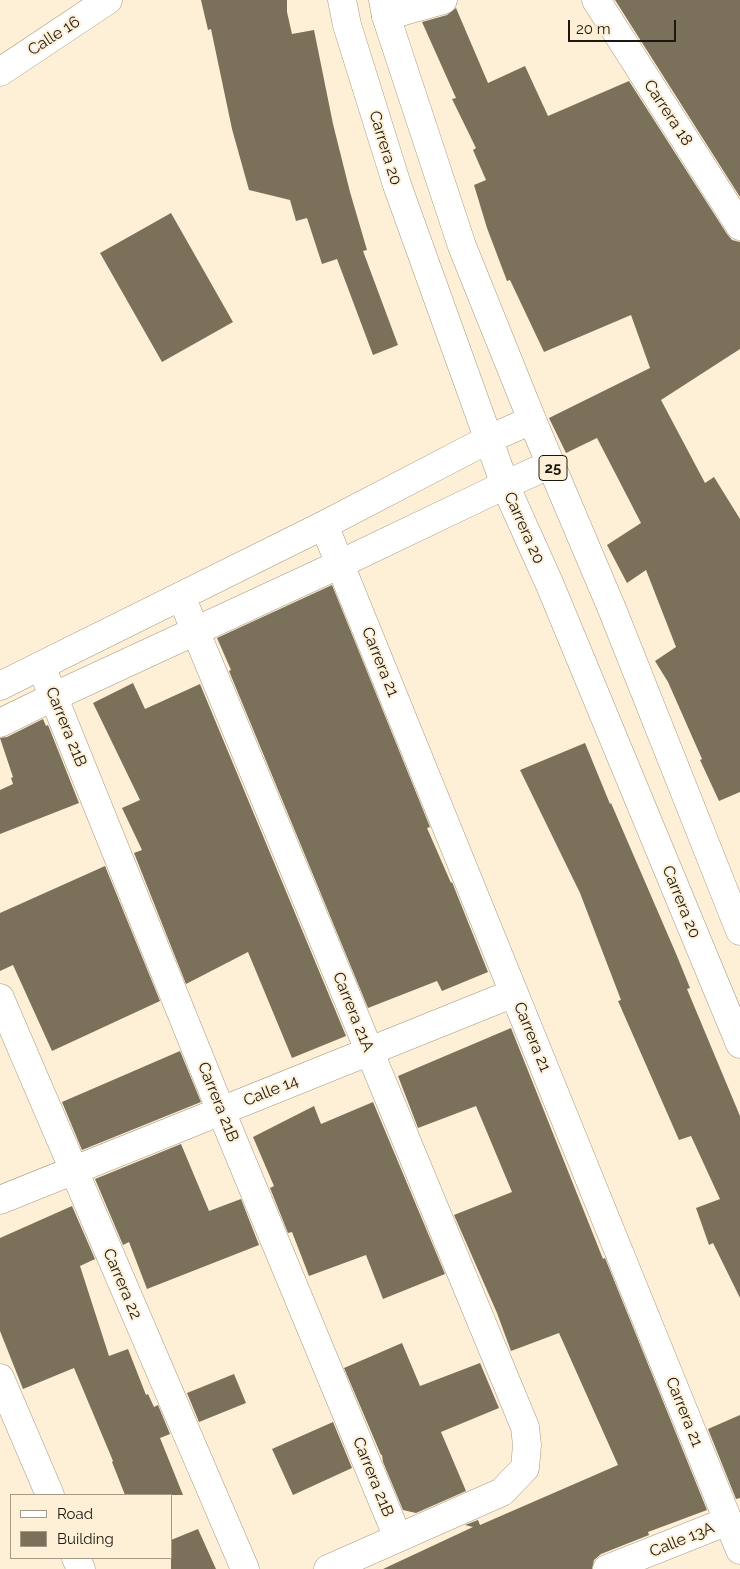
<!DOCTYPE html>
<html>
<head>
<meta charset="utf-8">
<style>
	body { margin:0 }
	#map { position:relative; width:740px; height:1569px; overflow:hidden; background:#fdf0d7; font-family:Raleway,sans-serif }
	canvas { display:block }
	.legend { position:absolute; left:10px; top:1494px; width:162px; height:65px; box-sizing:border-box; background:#fdf0d7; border:1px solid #a39987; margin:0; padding:6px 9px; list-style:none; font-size:15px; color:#1c170f }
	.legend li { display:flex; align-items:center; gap:10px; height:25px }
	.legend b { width:25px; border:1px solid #a39987 }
	.scale { position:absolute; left:568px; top:20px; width:108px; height:22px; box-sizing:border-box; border:2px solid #1c170f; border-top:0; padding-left:6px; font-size:15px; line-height:18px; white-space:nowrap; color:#1c170f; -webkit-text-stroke:4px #fdf0d7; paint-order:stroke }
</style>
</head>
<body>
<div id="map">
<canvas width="740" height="1569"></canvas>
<ul class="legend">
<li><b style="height:6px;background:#fff"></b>Road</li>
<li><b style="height:14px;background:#7b705a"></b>Building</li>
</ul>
<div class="scale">20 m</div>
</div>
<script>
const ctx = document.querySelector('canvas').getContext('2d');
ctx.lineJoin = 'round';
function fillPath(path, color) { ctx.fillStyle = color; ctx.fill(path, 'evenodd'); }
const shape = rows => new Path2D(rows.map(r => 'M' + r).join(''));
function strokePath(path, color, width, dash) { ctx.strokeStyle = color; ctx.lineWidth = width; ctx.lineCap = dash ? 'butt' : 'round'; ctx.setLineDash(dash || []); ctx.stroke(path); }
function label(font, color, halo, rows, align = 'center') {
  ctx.font = font + ' Raleway,sans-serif'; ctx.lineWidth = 4; ctx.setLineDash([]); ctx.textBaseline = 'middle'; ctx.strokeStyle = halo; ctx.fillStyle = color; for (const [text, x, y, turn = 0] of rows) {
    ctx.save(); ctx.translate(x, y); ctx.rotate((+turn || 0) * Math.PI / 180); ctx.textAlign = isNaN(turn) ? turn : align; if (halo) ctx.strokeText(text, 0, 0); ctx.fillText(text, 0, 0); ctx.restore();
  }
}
const building = shape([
	[201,0,287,0,287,12,292,34,314,30,333,124,350,192,367,250,363,251,398,345,373,355,337,259,322,264,307,218,296,221,290,200,249,190,232,129,211,29,208,30],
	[615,0,740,0,740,197],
	[456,8,488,83,525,66,548,116,629,81,727,234,732,240,740,242,740,349,661,400,705,483,714,477,740,519,740,792,719,801,700,760,702,759,668,682,655,661,676,647,646,570,627,583,607,545,641,523,597,438,566,453,549,418,650,368,631,315,544,352,510,280,507,281,487,228,474,185,486,180,473,150,476,148,452,99,456,98,422,22,447,15],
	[171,213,233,322,162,362,100,253],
	[332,585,430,827,427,828,451,883,452,882,488,972,442,991,437,981,368,1008,229,671,231,670,217,638],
	[133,683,145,709,200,684,346,1036,292,1058,248,952,186,984,134,853,142,850,122,808,140,800,93,703],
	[43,719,46,726,48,725,79,803,0,834,0,790,13,784,11,778,13,777,0,738,7,737],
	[585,743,610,804,611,803,677,956,690,988,687,989,740,1116,740,1298,713,1243,709,1245,696,1208,720,1199,691,1136,679,1140,618,1001,621,1000,580,893,520,770],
	[105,866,160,1001,52,1051,13,965,0,971,0,913],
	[511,1028,603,1259,605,1258,707,1510,648,1532,649,1535,601,1554,594,1560,592,1569,383,1569,473,1527,465,1525,478,1520,480,1525,618,1465,559,1333,511,1351,497,1313,454,1215,512,1192,476,1106,418,1128,398,1076],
	[180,1051,201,1102,82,1150,62,1102],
	[373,1102,445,1274,383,1299,366,1255,309,1276,292,1232,288,1233,270,1188,274,1186,253,1137,314,1106,321,1124],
	[181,1144,209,1211,241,1199,259,1245,147,1289,129,1242,123,1245,95,1179],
	[72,1206,95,1259,80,1266,109,1356,128,1349,146,1395,148,1394,154,1407,158,1405,170,1434,160,1438,183,1495,125,1495,112,1462,113,1461,74,1368,23,1389,0,1331,0,1238],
	[402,1343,420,1386,480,1363,499,1408,441,1432,466,1491,416,1513,403,1510,383,1462,382,1455,381,1455,344,1368],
	[234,1374,246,1403,199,1422,187,1393],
	[740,1415,740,1498,736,1499,708,1429],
	[333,1422,352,1468,293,1495,272,1449],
	[198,1529,216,1569,171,1569,171,1540]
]);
const minor = shape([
	[596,0,740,226],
	[386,16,443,0],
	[0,72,108,0],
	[324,525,740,1550],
	[181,596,525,1427,527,1445,525,1468,502,1492,328,1569],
	[41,666,221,1111,398,1538],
	[0,686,324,525,489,439,532,420],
	[0,723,53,697,340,564,505,485,551,464],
	[0,998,245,1569],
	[0,1200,514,993],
	[0,1378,50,1495],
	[76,1558,81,1569],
	[607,1569,728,1521]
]);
const primary = shape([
	[342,0,347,25,397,185,505,485,550,585,740,1044],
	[383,0,386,16,462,246,532,420,612,609,740,931]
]);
const shields = [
	[553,468,28]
];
const shieldNames = [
	["25",553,468]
];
const streetNames = [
	["Calle 16",54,36,-33],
	["Carrera 18",668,113,57],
	["Carrera 20",385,148,73],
	["Carrera 20",524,528,66],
	["Carrera 21",380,662,68],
	["Carrera 21B",66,727,68],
	["Carrera 20",681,902,68],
	["Carrera 21A",353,1012,68],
	["Carrera 21",532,1037,68],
	["Calle 14",271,1091,-22],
	["Carrera 21B",218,1102,68],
	["Carrera 22",122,1284,67],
	["Carrera 21",684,1412,68],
	["Carrera 21B",373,1477,68],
	["Calle 13A",682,1540,-22]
];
fillPath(building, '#7b705a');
strokePath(minor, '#a59982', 29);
strokePath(primary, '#a59982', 29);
strokePath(minor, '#fff', 28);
strokePath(primary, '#fff', 28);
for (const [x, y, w] of shields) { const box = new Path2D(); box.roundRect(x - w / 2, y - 12.5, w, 25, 4); ctx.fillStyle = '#fdf0d7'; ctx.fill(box); strokePath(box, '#1c170f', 1); }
label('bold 15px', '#1c170f', null, shieldNames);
label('16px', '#1c170f', '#fdf0d7', streetNames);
</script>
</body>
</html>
